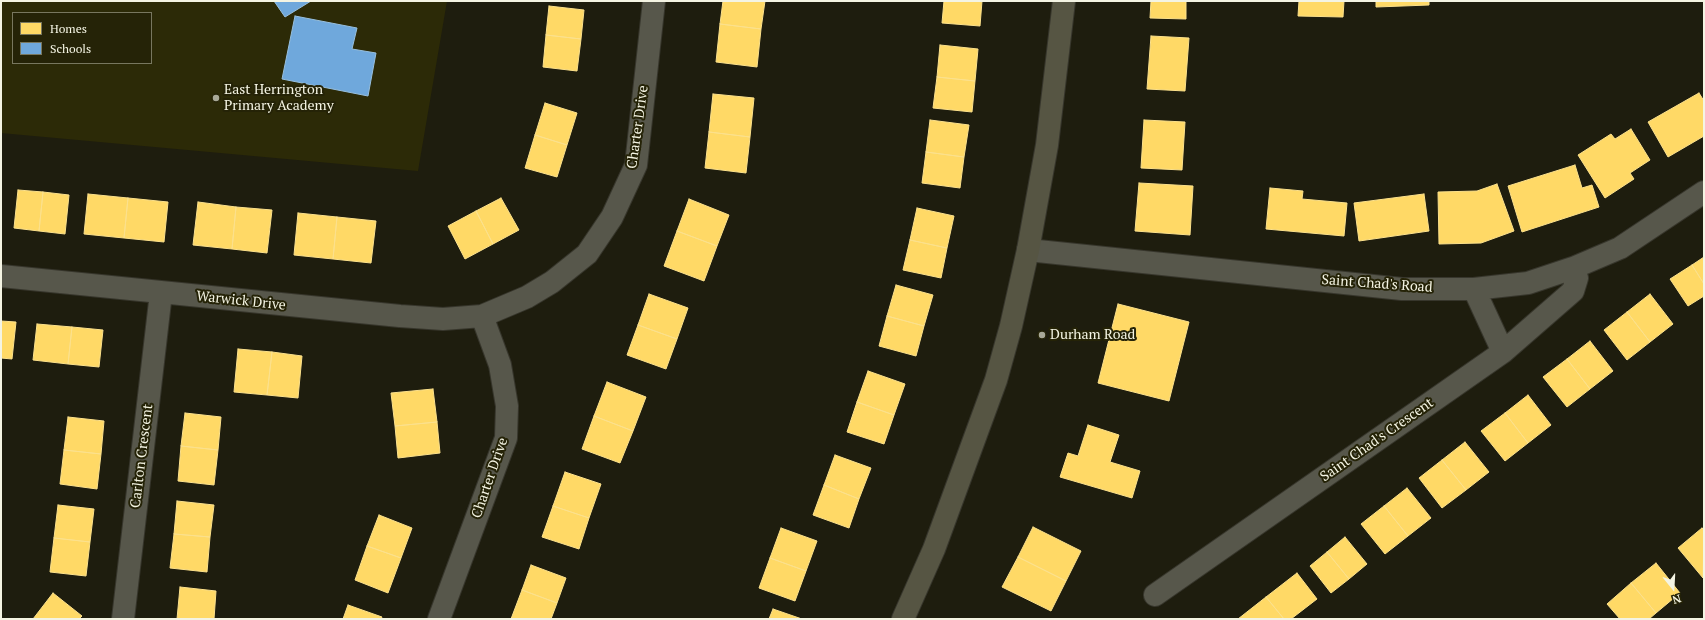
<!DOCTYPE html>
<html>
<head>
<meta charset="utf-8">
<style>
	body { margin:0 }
	#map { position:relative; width:1705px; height:620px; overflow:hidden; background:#1e1d0e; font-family:"PT Serif",serif }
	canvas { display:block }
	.frame { position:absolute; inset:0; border:2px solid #f4f4e3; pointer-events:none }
	.legend { position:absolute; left:12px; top:12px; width:140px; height:52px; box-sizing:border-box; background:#252307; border:1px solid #78775f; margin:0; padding:5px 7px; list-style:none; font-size:12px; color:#f4f4e3 }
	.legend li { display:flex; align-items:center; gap:8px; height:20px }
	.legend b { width:20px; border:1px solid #78775f }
	.north { position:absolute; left:1653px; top:568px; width:40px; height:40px; -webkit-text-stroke:3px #252307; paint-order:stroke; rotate:162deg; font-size:11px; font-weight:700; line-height:16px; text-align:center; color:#f4f4e3 }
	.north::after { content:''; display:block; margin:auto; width:14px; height:18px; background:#f4f4e3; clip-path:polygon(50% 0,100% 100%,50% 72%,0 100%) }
</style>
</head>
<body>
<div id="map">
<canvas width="1705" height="620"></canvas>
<div class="frame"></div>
<ul class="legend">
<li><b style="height:11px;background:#ffd966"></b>Homes</li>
<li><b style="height:11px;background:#6fa8dc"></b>Schools</li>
</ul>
<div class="north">N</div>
</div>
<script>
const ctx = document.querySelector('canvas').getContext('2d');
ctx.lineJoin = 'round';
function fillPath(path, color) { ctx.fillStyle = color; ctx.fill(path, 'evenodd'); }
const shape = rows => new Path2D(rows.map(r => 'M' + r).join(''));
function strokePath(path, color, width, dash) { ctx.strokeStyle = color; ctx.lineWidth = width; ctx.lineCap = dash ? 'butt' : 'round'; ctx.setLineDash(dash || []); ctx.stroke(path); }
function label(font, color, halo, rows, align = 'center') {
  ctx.font = font + ' "PT Serif",serif'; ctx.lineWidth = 4; ctx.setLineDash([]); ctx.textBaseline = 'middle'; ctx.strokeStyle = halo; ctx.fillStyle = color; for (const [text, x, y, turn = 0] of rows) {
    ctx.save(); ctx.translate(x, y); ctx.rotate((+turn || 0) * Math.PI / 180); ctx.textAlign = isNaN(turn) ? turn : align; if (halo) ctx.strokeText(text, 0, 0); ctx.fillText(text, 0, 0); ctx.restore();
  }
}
const built = shape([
	[1,1,447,1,418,171,1,133],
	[13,13,151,13,151,63,13,63]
]);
const homes = shape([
	[723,1,765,1,761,29,720,24,723,1],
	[944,1,982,1,980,26,942,23,944,1],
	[1151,1,1186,1,1186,19,1150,18,1151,1],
	[1299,1,1344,1,1343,17,1298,16,1299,1],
	[1376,1,1429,1,1429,5,1376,7,1376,1],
	[549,6,584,10,581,39,546,35,549,6],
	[720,24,761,29,757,67,716,62,720,24],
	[546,35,581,39,577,71,543,67,546,35],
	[1151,36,1189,38,1185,91,1147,89,1151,36],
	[940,45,978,49,975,81,937,77,940,45],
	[937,77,975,81,972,112,933,108,937,77],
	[1699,93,1704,101,1704,136,1668,157,1648,122,1699,93],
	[713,94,754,98,750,137,709,132,713,94],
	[545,103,577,113,567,145,535,135,545,103],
	[930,120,969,125,964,157,926,152,930,120],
	[1144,120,1185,122,1182,170,1141,168,1144,120],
	[1631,129,1650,160,1630,173,1634,179,1605,198,1578,155,1611,134,1615,139,1631,129],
	[709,132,750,137,746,173,705,168,709,132],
	[535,135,567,145,557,177,525,168,535,135],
	[926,152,964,157,960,188,922,183,926,152],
	[1575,165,1582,188,1592,185,1599,207,1522,232,1508,186,1575,165],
	[1139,183,1193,186,1190,235,1135,231,1139,183],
	[1497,184,1514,231,1481,243,1439,244,1438,192,1477,191,1497,184],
	[1270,188,1303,191,1302,199,1347,203,1344,236,1266,229,1270,188],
	[18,190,43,192,39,231,14,228,18,190],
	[43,192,69,195,65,234,39,231,43,192],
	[88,194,128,198,124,238,84,234,88,194],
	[1424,194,1429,231,1359,241,1354,203,1424,194],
	[128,198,168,202,164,242,124,238,128,198],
	[501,198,519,230,493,244,476,211,501,198],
	[689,199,729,215,717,246,677,231,689,199],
	[198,202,236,207,232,249,193,245,198,202],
	[236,207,272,210,267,253,232,249,236,207],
	[917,208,954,216,947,248,910,240,917,208],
	[476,211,493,244,465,259,448,226,476,211],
	[298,213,337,217,333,259,294,255,298,213],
	[337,217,376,221,371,263,333,259,337,217],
	[677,231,717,246,704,281,664,266,677,231],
	[910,240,947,248,941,278,903,270,910,240],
	[1704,257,1704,284,1692,265,1704,257],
	[1692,265,1704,284,1704,296,1688,306,1670,279,1692,265],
	[896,285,933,295,924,326,887,316,896,285],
	[649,294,688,308,677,339,638,325,649,294],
	[1650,294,1673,324,1650,342,1627,312,1650,294],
	[1118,304,1189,322,1169,401,1098,383,1118,304],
	[1627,312,1650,342,1627,360,1604,330,1627,312],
	[887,316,924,326,916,356,879,346,887,316],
	[1,321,16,322,12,359,1,358,1,321],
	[37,324,72,327,68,364,33,360,37,324],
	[638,325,677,339,666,369,627,355,638,325],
	[72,327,103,330,99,367,68,364,72,327],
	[1590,341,1613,371,1590,389,1567,359,1590,341],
	[238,349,272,352,267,395,234,392,238,349],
	[272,352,302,356,298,398,267,395,272,352],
	[1567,359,1590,389,1567,407,1543,377,1567,359],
	[868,371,905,384,894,415,857,402,868,371],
	[607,382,646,397,633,431,594,416,607,382],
	[433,389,437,422,395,426,391,393,433,389],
	[1528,395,1551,425,1528,443,1505,413,1528,395],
	[857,402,894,415,884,444,847,432,857,402],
	[185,413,221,417,218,450,181,446,185,413],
	[1505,413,1528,443,1505,461,1481,431,1505,413],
	[594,416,633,431,620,463,582,449,594,416],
	[68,417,104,421,101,454,64,450,68,417],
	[437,422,440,453,398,458,395,426,437,422],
	[1088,425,1119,435,1110,462,1140,471,1132,498,1060,477,1068,453,1078,456,1088,425],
	[1465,442,1489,472,1466,490,1442,460,1465,442],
	[181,446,218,450,214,485,178,481,181,446],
	[64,450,101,454,97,489,60,484,64,450],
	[835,455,871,468,859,499,824,485,835,455],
	[1442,460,1466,490,1442,508,1419,478,1442,460],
	[565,472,601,484,589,518,553,506,565,472],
	[824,485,859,499,849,528,813,515,824,485],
	[1407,488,1431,518,1408,536,1384,506,1407,488],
	[177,501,214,505,210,537,174,534,177,501],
	[58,505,94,509,90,542,54,538,58,505],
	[553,506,589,518,579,549,542,537,553,506],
	[1384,506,1408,536,1385,554,1361,524,1384,506],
	[379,515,412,528,401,558,367,546,379,515],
	[1033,527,1081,551,1066,581,1018,557,1033,527],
	[781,528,817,541,806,571,770,558,781,528],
	[1702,528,1704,530,1703,578,1678,548,1702,528],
	[174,534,210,537,207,572,170,568,174,534],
	[1345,537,1367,564,1349,579,1327,552,1345,537],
	[54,538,90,542,86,576,50,572,54,538],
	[367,546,401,558,388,593,355,580,367,546],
	[1327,552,1349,579,1331,593,1310,566,1327,552],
	[1018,557,1066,581,1051,611,1002,587,1018,557],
	[770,558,806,571,795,601,759,588,770,558],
	[1656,563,1680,593,1656,613,1631,583,1656,563],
	[531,565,566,578,557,603,522,590,531,565],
	[1297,573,1317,599,1291,619,1284,619,1266,597,1297,573],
	[1631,583,1656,613,1649,619,1620,619,1607,604,1631,583],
	[180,587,216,591,214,619,177,619,180,587],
	[522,590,557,603,551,619,511,619,522,590],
	[53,593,82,616,79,619,33,619,53,593],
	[1266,597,1284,619,1238,619,1266,597],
	[348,605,382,617,381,619,343,619,348,605],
	[773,609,802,619,769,619,773,609]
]);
const schools = shape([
	[274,1,311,1,285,17,274,1],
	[295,16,357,28,352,49,376,53,368,96,282,79,295,16]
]);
const minor = shape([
	[1028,250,1402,289,1474,289,1528,283,1573,268,1620,248,1704,192],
	[1,276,400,316,443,319,482,316],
	[1474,289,1503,352],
	[1155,595,1503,352,1573,291,1577,278,1573,268],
	[123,619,161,293],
	[439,619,506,438,507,406,500,365,482,316,527,297,552,282,587,254,612,217,636,165,654,1]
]);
const highway = shape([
	[903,619,934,549,996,380,1011,326,1028,250,1047,145,1064,1]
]);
const markers = [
	[216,98,4,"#a9a998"],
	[1042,335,4,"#a9a998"]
];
const poiNames = [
	["East Herrington",224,90],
	["Primary Academy",224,106],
	["Durham Road",1050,335]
];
const streetNames = [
	["Charter Drive",638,127,-82],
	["Saint Chad's Road",1377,284,4],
	["Warwick Drive",241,301,6],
	["Saint Chad's Crescent",1377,440,-35],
	["Carlton Crescent",142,456,-83],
	["Charter Drive",490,478,-71]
];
fillPath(built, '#2c2a07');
fillPath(homes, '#ffd966');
strokePath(homes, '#fce18c', 1);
fillPath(schools, '#6fa8dc');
strokePath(schools, '#97bfde', 1);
strokePath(minor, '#37362c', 24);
strokePath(highway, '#37362c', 24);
strokePath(minor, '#57574b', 22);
strokePath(highway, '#565543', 22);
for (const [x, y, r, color] of markers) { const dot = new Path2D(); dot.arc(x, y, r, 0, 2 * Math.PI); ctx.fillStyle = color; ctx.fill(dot); strokePath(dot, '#252307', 1.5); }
label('14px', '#f4f4e3', '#252307', poiNames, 'left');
label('14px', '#f4f4e3', '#252307', streetNames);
</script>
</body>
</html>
